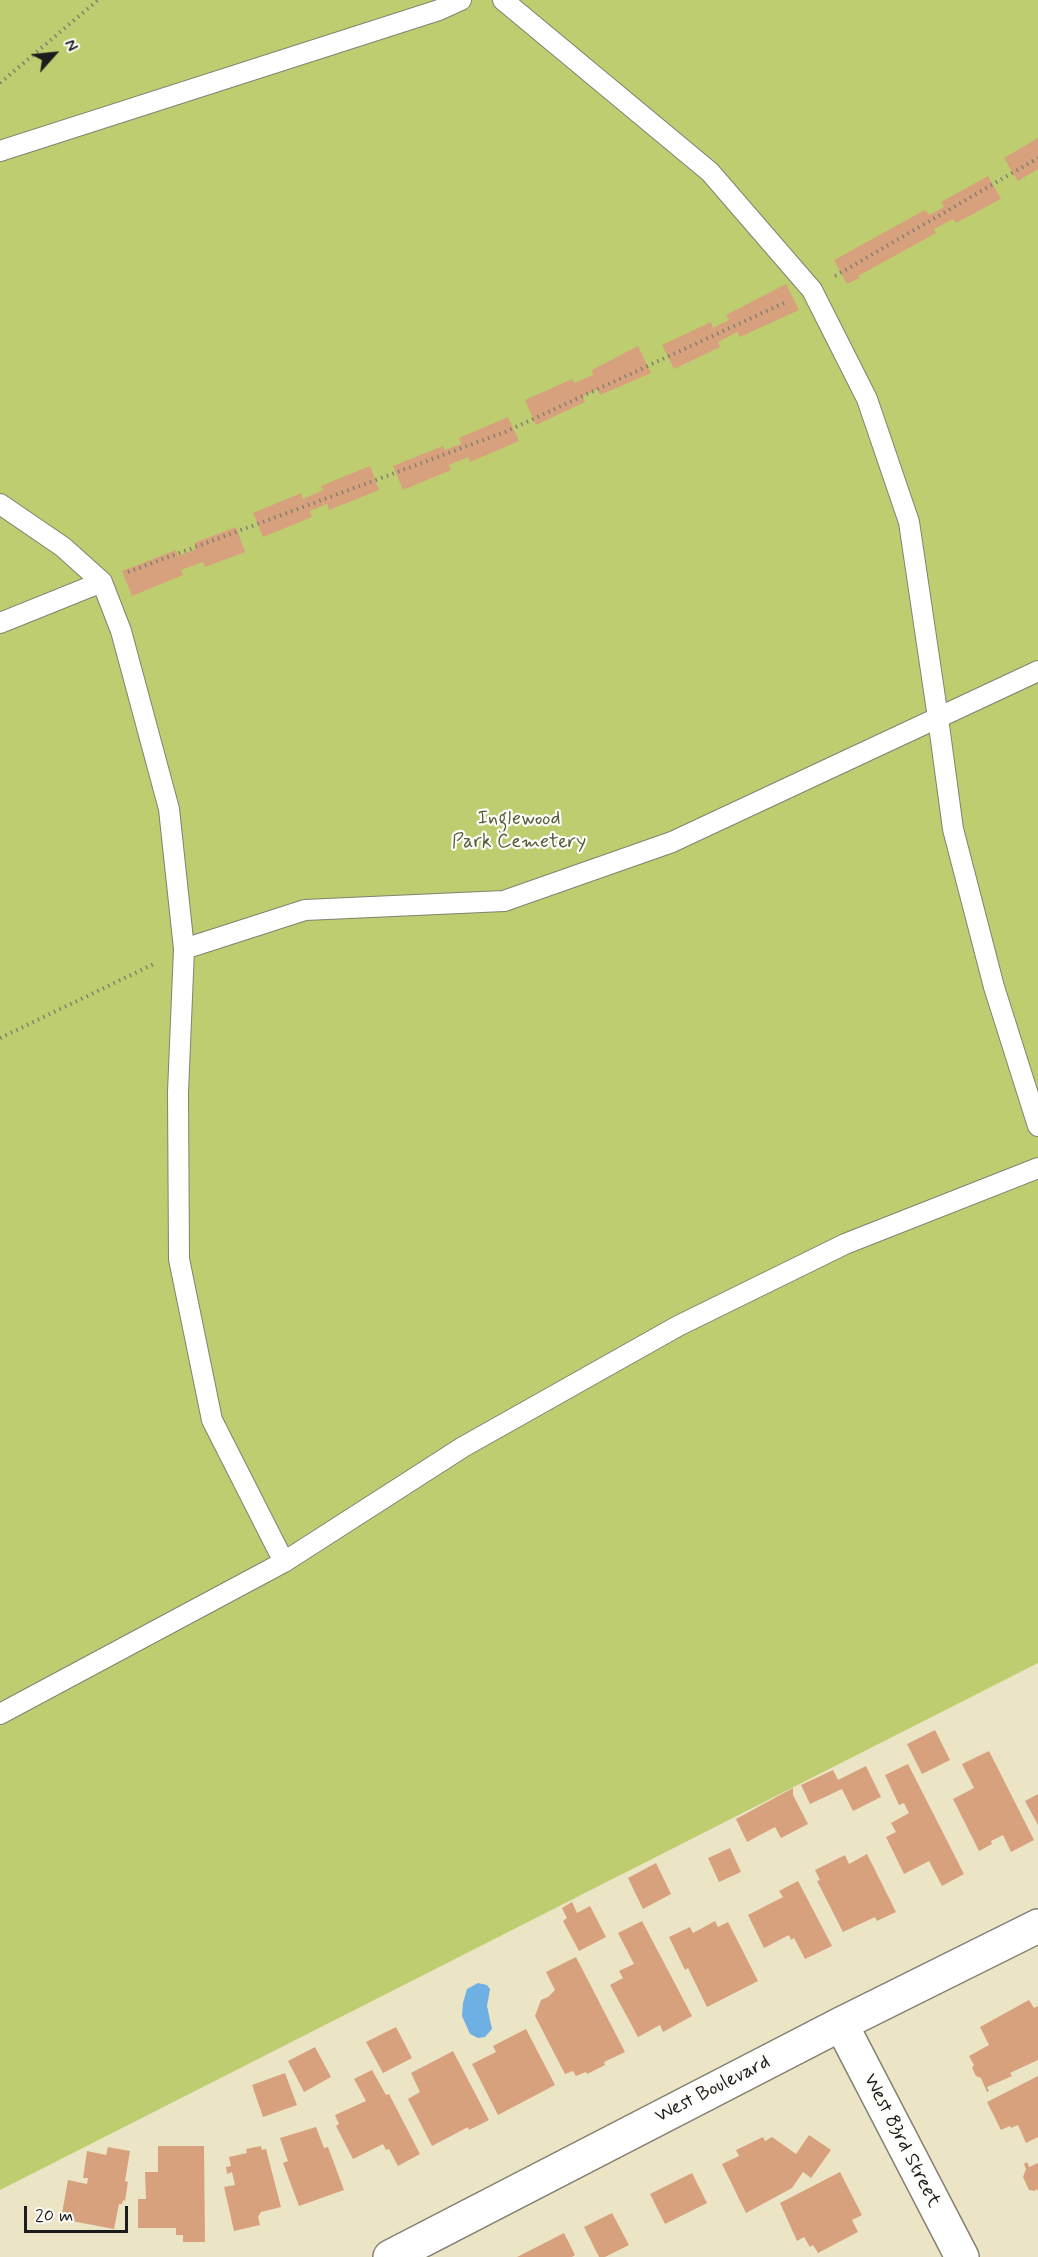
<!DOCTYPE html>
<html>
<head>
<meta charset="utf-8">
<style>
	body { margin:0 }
	#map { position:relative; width:1038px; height:2257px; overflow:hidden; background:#ebe5c6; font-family:Mynerve,sans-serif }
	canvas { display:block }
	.north { position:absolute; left:24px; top:24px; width:60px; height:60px; -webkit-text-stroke:4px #fdfcf7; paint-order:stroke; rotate:63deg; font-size:16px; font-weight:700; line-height:24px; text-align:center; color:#1c1c1c }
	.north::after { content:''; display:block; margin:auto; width:21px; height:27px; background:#1c1c1c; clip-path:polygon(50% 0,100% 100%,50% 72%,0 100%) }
	.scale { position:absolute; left:24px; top:2206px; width:104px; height:27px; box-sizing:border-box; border:3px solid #1c1c1c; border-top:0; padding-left:8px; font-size:18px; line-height:21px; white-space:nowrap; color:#1c1c1c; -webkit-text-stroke:4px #fdfcf7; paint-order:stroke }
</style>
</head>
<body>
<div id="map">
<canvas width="1038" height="2257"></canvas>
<div class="north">N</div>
<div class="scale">20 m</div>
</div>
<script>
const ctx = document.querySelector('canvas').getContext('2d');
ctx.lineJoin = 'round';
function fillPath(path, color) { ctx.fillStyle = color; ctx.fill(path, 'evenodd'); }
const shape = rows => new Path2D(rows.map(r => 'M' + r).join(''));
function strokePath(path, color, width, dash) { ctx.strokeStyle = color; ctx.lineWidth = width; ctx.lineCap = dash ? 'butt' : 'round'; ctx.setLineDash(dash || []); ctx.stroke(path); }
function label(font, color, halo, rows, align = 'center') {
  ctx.font = font + ' Mynerve,sans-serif'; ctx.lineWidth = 4.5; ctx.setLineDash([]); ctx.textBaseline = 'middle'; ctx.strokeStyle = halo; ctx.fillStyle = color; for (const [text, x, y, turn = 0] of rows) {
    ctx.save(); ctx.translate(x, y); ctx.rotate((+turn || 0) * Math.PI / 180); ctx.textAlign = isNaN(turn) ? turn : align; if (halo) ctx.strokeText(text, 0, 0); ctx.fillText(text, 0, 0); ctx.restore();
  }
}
const green = shape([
	[0,0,1038,0,1038,1663,0,2190]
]);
const water = shape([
	[478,1983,487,1985,490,1989,487,2006,492,2029,485,2037,478,2038,470,2034,462,2016,463,2003,467,1989]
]);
const building = shape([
	[1038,138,1038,169,1018,181,1004,158],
	[988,176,1001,199,956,223,953,219,934,229,936,233,858,276,860,278,847,284,834,260,925,210,929,215,944,207,941,202],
	[786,284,799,310,740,337,737,332,718,342,720,347,674,369,662,345,711,322,713,328,729,320,726,315],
	[638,346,651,373,600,395,598,389,583,396,585,402,536,425,525,400,572,379,574,383,593,375,592,370],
	[508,417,519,441,470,462,468,457,449,465,451,470,403,490,393,466,443,446,445,450,461,444,459,438],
	[370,466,379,490,329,510,327,504,310,511,312,517,263,537,253,513,301,493,303,499,323,490,321,486],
	[236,527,245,552,205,567,203,562,181,570,183,575,132,596,122,571,176,550,178,556,196,549,194,543],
	[935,1730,950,1760,922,1774,907,1744],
	[989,1751,1034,1840,1011,1852,1003,1835,991,1841,992,1844,979,1851,953,1799,974,1788,962,1764],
	[908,1764,964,1874,942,1886,929,1861,904,1874,886,1837,896,1832,891,1823,909,1813,904,1803,899,1805,885,1775],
	[866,1766,881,1797,853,1811,842,1789,810,1804,801,1785,833,1770,838,1780],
	[793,1788,793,1795,808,1824,781,1838,775,1827,747,1842,736,1819],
	[1038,1794,1038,1825,1025,1801],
	[730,1848,741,1872,719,1882,708,1858],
	[867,1854,896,1912,877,1921,875,1917,843,1932,817,1881,820,1880,815,1870,845,1855,849,1864],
	[656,1863,671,1894,643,1909,628,1878],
	[798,1881,832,1946,805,1959,794,1938,791,1940,789,1935,764,1948,748,1915,783,1897,779,1891],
	[572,1902,577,1913,590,1906,606,1937,579,1951,563,1921,567,1918,562,1908],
	[642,1921,692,2016,663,2032,660,2025,638,2037,610,1985,623,1978,619,1971,634,1964,618,1933],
	[715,1921,718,1927,728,1922,758,1981,707,2007,688,1968,685,1970,669,1937,690,1927,693,1933],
	[576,1957,625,2052,604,2062,605,2065,587,2074,586,2072,576,2076,573,2071,565,2074,535,2016,541,2000,548,1997,555,1990,546,1972],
	[1029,2000,1034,2008,1038,2006,1038,2060,1010,2073,1012,2076,987,2087,989,2091,987,2092,981,2078,976,2076,972,2068,974,2065,969,2056,989,2045,980,2027],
	[396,2027,412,2058,383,2073,366,2042],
	[526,2029,555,2085,498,2115,472,2064,496,2052,493,2046],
	[315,2047,331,2077,304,2092,288,2061],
	[453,2051,489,2120,469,2130,468,2127,432,2146,408,2099,420,2092,411,2073],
	[372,2070,386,2095,389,2094,420,2154,398,2166,389,2149,386,2150,383,2144,353,2159,336,2126,339,2124,335,2115,366,2101,354,2079],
	[285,2073,297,2105,263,2117,252,2085],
	[1038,2076,1038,2137,1026,2143,1018,2125,1011,2128,1010,2126,1001,2130,987,2102],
	[316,2127,324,2148,328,2147,344,2190,299,2206,283,2163,288,2161,280,2138],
	[809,2135,831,2150,811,2178,803,2172,792,2188,746,2213,722,2164,739,2156,736,2150,763,2137,765,2141,772,2137,796,2154],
	[158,2146,204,2146,205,2242,183,2242,183,2235,176,2235,176,2228,138,2228,138,2199,146,2199,145,2172,158,2172],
	[261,2146,262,2150,266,2149,281,2207,261,2212,258,2217,260,2225,234,2231,224,2187,235,2185,232,2172,227,2174,226,2167,231,2166,229,2157,247,2153,246,2149],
	[108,2147,130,2151,125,2181,128,2182,125,2201,123,2200,122,2204,119,2204,114,2229,61,2219,68,2180,87,2184,88,2178,83,2178,87,2151,106,2155],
	[1027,2162,1029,2167,1038,2163,1038,2191,1036,2189,1035,2191,1029,2190,1023,2177,1026,2169,1024,2164],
	[840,2172,862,2215,852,2220,858,2232,818,2253,813,2245,810,2247,804,2237,797,2241,780,2203],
	[692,2173,707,2203,665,2224,650,2194],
	[612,2213,629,2245,605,2257,599,2257,584,2227],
	[564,2233,575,2255,572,2257,517,2257]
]);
const path = shape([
	[0,83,98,0],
	[835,276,1038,158],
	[128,572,505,432,786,302],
	[0,1038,156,963]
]);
const service = shape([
	[503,0,710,172,812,290,867,399,909,522,938,718,953,829,994,987,1038,1126],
	[0,151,439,10,461,0],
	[0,504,63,547,102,582,121,631,169,809,184,949,178,1092,179,1259,212,1420,284,1562],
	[0,623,102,582],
	[184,949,305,910,504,901,672,842,1038,671],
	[0,1714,284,1562,463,1447,678,1326,845,1244,1038,1168]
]);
const minor = shape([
	[841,2024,962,2257],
	[390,2257,841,2024,1038,1926]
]);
const parkNames = [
	["Inglewood",519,820],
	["Park Cemetery",519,843]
];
const streetNames = [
	["West Boulevard",713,2090,-27],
	["West 83rd Street",901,2141,63]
];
fillPath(green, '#becd6f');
fillPath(water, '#6eb0e3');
fillPath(building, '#d8a17e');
strokePath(service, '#848071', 22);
strokePath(minor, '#848071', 36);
strokePath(path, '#848071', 4, [1.5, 4.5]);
strokePath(service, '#fff', 20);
strokePath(minor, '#fff', 33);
label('20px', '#555a39', '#fdfcf7', parkNames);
label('20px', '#1c1c1c', '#fdfcf7', streetNames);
</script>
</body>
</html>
